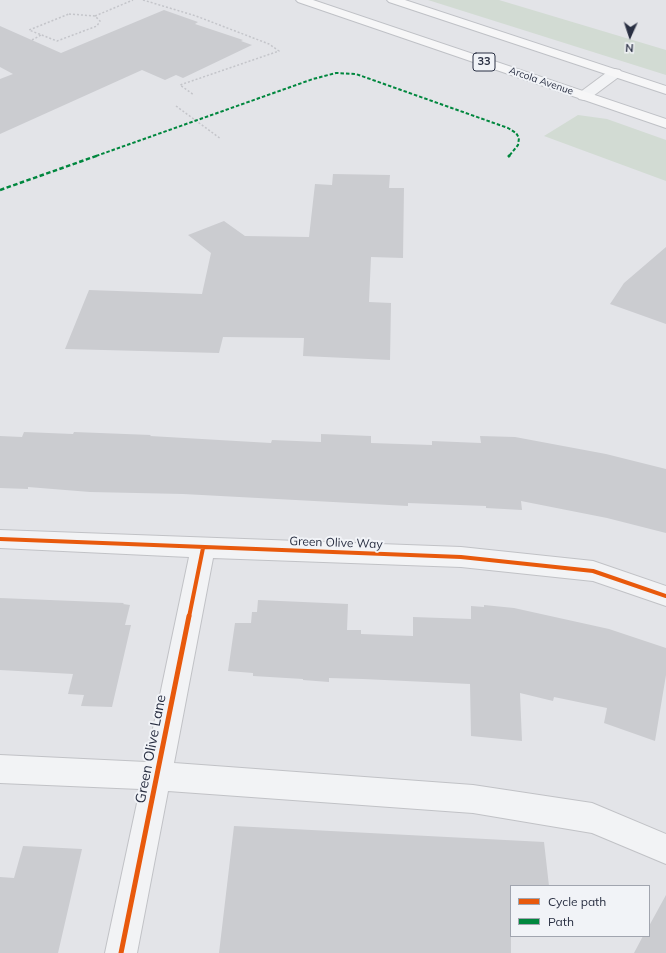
<!DOCTYPE html>
<html>
<head>
<meta charset="utf-8">
<style>
	body { margin:0 }
	#map { position:relative; width:666px; height:953px; overflow:hidden; background:#e3e4e8; font-family:Mulish,sans-serif }
	canvas { display:block }
	.legend { position:absolute; left:510px; top:885px; width:140px; height:52px; box-sizing:border-box; background:#f1f3f7; border:1px solid #a1a5af; margin:0; padding:5px 7px; list-style:none; font-size:12px; color:#292f42 }
	.legend li { display:flex; align-items:center; gap:8px; height:20px }
	.legend b { width:20px; border:1px solid #a1a5af }
	.north { position:absolute; left:610px; top:16px; width:40px; height:40px; -webkit-text-stroke:3px #f1f3f7; paint-order:stroke; rotate:183deg; font-size:11px; font-weight:700; line-height:16px; text-align:center; color:#292f42 }
	.north::after { content:''; display:block; margin:auto; width:14px; height:18px; background:#292f42; clip-path:polygon(50% 0,100% 100%,50% 72%,0 100%) }
</style>
</head>
<body>
<div id="map">
<canvas width="666" height="953"></canvas>
<ul class="legend">
<li><b style="height:5px;background:#e8590c"></b>Cycle path</li>
<li><b style="height:5px;background:#00873e"></b>Path</li>
</ul>
<div class="north">N</div>
</div>
<script>
const ctx = document.querySelector('canvas').getContext('2d');
ctx.lineJoin = 'round';
function fillPath(path, color) { ctx.fillStyle = color; ctx.fill(path, 'evenodd'); }
const shape = rows => new Path2D(rows.map(r => 'M' + r).join(''));
function strokePath(path, color, width, dash) { ctx.strokeStyle = color; ctx.lineWidth = width; ctx.lineCap = dash ? 'butt' : 'round'; ctx.setLineDash(dash || []); ctx.stroke(path); }
function label(font, color, halo, rows, align = 'center') {
  ctx.font = font + ' Mulish,sans-serif'; ctx.lineWidth = 4; ctx.setLineDash([]); ctx.textBaseline = 'middle'; ctx.strokeStyle = halo; ctx.fillStyle = color; for (const [text, x, y, turn = 0] of rows) {
    ctx.save(); ctx.translate(x, y); ctx.rotate((+turn || 0) * Math.PI / 180); ctx.textAlign = isNaN(turn) ? turn : align; if (halo) ctx.strokeText(text, 0, 0); ctx.fillText(text, 0, 0); ctx.restore();
  }
}
const green = shape([
	[428,0,499,0,666,50,666,75],
	[578,115,607,119,666,140,666,181,544,136]
]);
const building = shape([
	[164,10,198,22,195,24,243,40,241,41,252,45,183,78,176,75,165,80,142,70,0,134,0,79,13,74,0,67,0,26,61,53],
	[333,174,390,175,389,188,404,188,403,258,371,257,369,302,391,303,390,360,303,356,304,338,223,337,219,353,65,349,89,290,202,294,211,253,188,235,224,221,245,236,309,237,315,184,332,185],
	[666,247,666,324,610,304,624,283],
	[24,432,73,434,74,432,151,435,150,436,271,443,272,440,321,442,321,434,371,436,371,443,432,445,432,441,481,443,480,436,515,437,606,454,666,469,666,533,607,518,521,501,522,510,486,508,486,506,408,503,408,506,183,494,90,492,28,487,28,489,0,488,0,436,22,437],
	[0,598,124,603,123,604,130,605,125,625,131,625,112,707,81,706,84,695,68,694,73,674,0,670],
	[258,600,348,604,347,630,361,630,361,634,413,636,413,617,471,619,471,606,484,607,484,605,514,608,609,629,666,648,666,675,655,741,604,723,607,708,554,697,553,701,520,693,522,741,471,736,470,684,363,679,329,678,329,682,303,680,303,679,253,676,253,673,228,671,235,623,251,623,252,612,257,612],
	[234,826,544,842,549,886,511,886,511,953,219,953],
	[23,846,82,849,58,953,0,953,0,877,14,878],
	[666,895,666,953,634,953,643,936,649,936,649,926]
]);
const path = shape([
	[143,0,196,16,269,44,279,51,180,85,194,95],
	[69,14,95,16,100,21,97,26,57,41,29,30,69,14],
	[95,16,133,0],
	[32,40,41,35],
	[176,106,221,139]
]);
const minor = shape([
	[615,69,620,70,622,73,620,76,589,99,584,100,579,99,577,96,579,93,610,70,615,69],
	[0,530,461,547,593,561,666,586,666,606,593,581,461,567,213,558,174,763,473,785,592,803,666,834,666,864,592,833,473,813,168,791,137,953,105,953,140,789,0,783,0,755,146,762,189,557,0,548,0,530]
]);
const major = shape([
	[296,0,313,0,666,119,666,128,298,2,296,0],
	[387,0,405,0,666,86,666,94,389,2,387,0]
]);
const quietFar1 = shape([
	[96,156,313,79,336,73,356,74,508,128,516,133,519,138,518,145,509,156]
]);
const quiet = shape([
	[508,157,510,155],
	[0,190,99,155]
]);
const cyclewayFar1 = shape([
	[0,539,461,557,593,571,666,596],
	[189,617,203,548]
]);
const cycleway = shape([
	[121,953,189,616]
]);
const farStreetnames = [
	["Arcola Avenue",541,81,19]
];
const shields = [
	[484,62,22]
];
const shieldNames = [
	["33",484,62]
];
const streetNames = [
	["Green Olive Way",336,543,2]
];
const nearStreetnames = [
	["Green Olive Lane",151,749,-79]
];
fillPath(green, '#d2dbd3');
fillPath(building, '#cbccd0');
strokePath(minor, '#c1c2c6', 2);
strokePath(major, '#bfc1c6', 2);
strokePath(path, '#c4c5ca', 1.5, [2, 2]);
fillPath(minor, '#f2f3f5');
fillPath(major, '#f6f6f7');
strokePath(quietFar1, '#00873e', 2, [3.5, 2]);
strokePath(quiet, '#00873e', 2.5, [4.5, 2.5]);
strokePath(cyclewayFar1, '#e8590c', 4);
strokePath(cycleway, '#e8590c', 5);
label('10px', '#292f42', '#f1f3f7', farStreetnames);
for (const [x, y, w] of shields) { const box = new Path2D(); box.roundRect(x - w / 2, y - 9, w, 18, 3); ctx.fillStyle = '#f1f3f7'; ctx.fill(box); strokePath(box, '#292f42', 1); }
label('bold 11px', '#292f42', null, shieldNames);
label('12px', '#292f42', '#f1f3f7', streetNames);
label('14px', '#292f42', '#f1f3f7', nearStreetnames);
</script>
</body>
</html>
